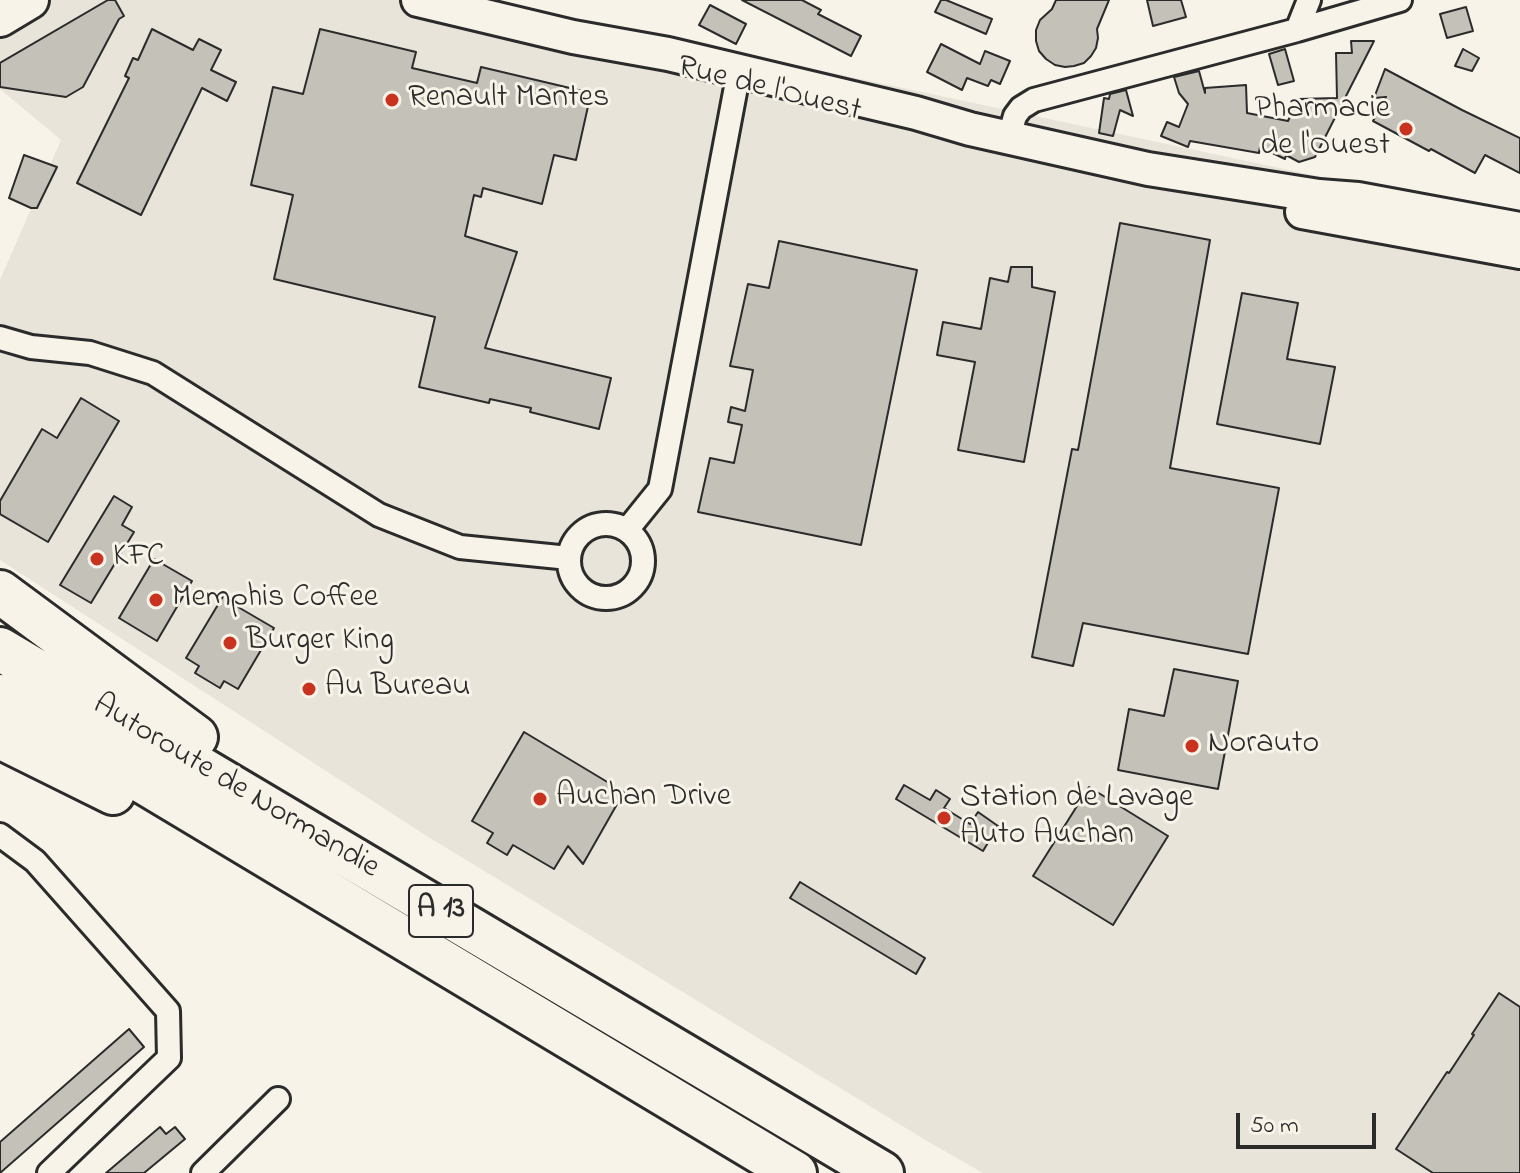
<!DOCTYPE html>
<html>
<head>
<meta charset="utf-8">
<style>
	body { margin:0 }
	#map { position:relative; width:1520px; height:1173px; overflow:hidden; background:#f7f3e8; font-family:"Indie Flower",sans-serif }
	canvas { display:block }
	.scale { position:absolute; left:1236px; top:1113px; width:140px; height:36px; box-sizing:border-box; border:4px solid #2b2b2b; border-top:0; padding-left:10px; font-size:24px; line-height:28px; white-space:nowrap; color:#2b2b2b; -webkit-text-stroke:6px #f7f3e8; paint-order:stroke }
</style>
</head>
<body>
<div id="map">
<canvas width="1520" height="1173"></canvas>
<div class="scale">50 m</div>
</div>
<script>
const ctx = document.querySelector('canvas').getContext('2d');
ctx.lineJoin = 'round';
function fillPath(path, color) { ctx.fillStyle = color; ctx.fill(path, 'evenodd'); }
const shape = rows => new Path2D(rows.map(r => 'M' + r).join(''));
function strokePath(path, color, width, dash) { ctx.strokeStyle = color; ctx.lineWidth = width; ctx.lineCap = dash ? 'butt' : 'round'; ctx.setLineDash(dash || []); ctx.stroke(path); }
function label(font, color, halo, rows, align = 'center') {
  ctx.font = font + ' "Indie Flower",sans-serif'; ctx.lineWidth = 6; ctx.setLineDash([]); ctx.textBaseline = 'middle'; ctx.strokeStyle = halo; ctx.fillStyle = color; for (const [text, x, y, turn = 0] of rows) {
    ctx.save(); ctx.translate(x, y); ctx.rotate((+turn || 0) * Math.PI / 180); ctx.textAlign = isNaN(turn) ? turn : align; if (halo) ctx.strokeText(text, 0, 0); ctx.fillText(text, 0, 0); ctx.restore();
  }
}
const built = shape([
	[0,0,489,0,1449,204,1520,215,1520,1173,983,1173,927,1141,422,833,0,560,0,280,61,140,0,89]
]);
const building = shape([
	[108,0,115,0,124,16,119,19,83,87,66,97,0,87,0,63,108,0],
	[742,0,802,0,821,10,818,14,861,36,851,56,742,0],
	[941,0,946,0,992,19,986,34,935,12,941,0],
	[1056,0,1109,0,1097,29,1098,38,1096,48,1091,56,1084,63,1074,66,1065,67,1055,65,1046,59,1039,51,1036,41,1036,30,1040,20,1052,9,1056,0],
	[1147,0,1181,0,1186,17,1153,26,1147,0],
	[710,5,746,24,736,44,699,25,710,5],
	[1466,7,1473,31,1447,38,1440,14,1466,7],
	[152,29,193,50,199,39,221,50,211,70,236,82,227,101,202,88,141,215,77,183,129,78,125,76,133,58,138,60,152,29],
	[320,29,416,52,412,68,477,83,481,67,591,93,576,160,554,155,542,204,483,188,481,197,474,195,465,236,517,252,485,348,611,378,599,429,530,412,531,408,490,399,489,403,419,387,435,317,274,279,293,195,251,185,273,87,303,94,320,29],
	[1351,41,1374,41,1315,157,1299,162,1286,155,1285,159,1260,147,1259,153,1190,141,1188,147,1161,136,1167,122,1179,127,1188,104,1179,93,1174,77,1199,71,1205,93,1205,88,1246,85,1247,113,1288,121,1298,99,1337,98,1336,53,1352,53,1351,41],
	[941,44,980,64,985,51,1010,61,1000,84,991,80,988,86,967,78,962,90,927,72,941,44],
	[1285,49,1294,81,1278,85,1269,54,1285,49],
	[1463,49,1479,58,1472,71,1455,66,1463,49],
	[1385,69,1462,110,1520,138,1520,173,1485,155,1475,173,1431,149,1429,151,1373,121,1386,97,1374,98,1385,69],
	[1126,90,1133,116,1120,110,1113,136,1099,133,1104,98,1109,99,1110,94,1126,90],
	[24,155,57,167,37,208,31,208,9,198,24,155],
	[1120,223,1210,240,1170,468,1279,488,1248,654,1083,623,1073,666,1032,657,1072,449,1078,450,1120,223],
	[779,241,917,270,861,545,698,512,710,458,734,463,742,425,728,422,731,407,745,411,753,370,730,366,748,284,769,288,779,241],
	[1011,267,1032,267,1032,287,1055,292,1024,462,958,450,975,362,937,355,943,322,981,329,990,278,1008,282,1011,267],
	[1242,293,1298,303,1287,359,1335,367,1320,444,1217,424,1242,293],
	[81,398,119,421,48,542,0,514,0,501,42,429,57,438,81,398],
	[114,496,132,507,122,525,134,532,91,603,60,585,114,496],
	[154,559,192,581,157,641,119,618,154,559],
	[225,593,240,602,238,607,274,628,238,689,224,681,220,688,195,673,199,666,186,658,225,593],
	[1174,669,1238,681,1218,789,1118,770,1129,709,1164,716,1174,669],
	[524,732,624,792,583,864,568,846,554,869,513,845,507,855,487,843,493,833,472,821,524,732],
	[904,785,930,800,936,790,950,799,944,808,970,824,978,812,998,826,983,851,896,799,904,785],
	[1089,787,1168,836,1113,925,1033,876,1089,787],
	[800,882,925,958,916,974,790,898,800,882],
	[1499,993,1520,1007,1520,1173,1433,1173,1396,1149,1447,1072,1449,1073,1474,1035,1472,1034,1499,993],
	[129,1029,144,1047,0,1173,0,1142,129,1029],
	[160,1127,166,1134,175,1127,185,1139,144,1173,106,1173,160,1127]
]);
const street = shape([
	[1297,30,1309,0],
	[1009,137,1015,116,1021,108,1034,100,1297,30,1400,0],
	[0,338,31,347,90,353,153,373,379,515,460,547,569,558],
	'569 561a37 37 0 1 1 74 0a37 37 0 1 1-74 0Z',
	[627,530,660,489,739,71],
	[0,835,35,861,168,1011,169,1058,49,1173],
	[203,1173,278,1099]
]);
const secondary = shape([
	[418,0,573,37,668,54,916,113,970,129,1148,169,1319,196,1358,199,1520,229],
	[1302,212,1520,252]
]);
const primary = shape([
	[0,18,30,0]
]);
const highway = shape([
	[0,592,196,737],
	[0,649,882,1173],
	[0,696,795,1173],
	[0,737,113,793]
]);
const markers = [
	[392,100,8,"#c8321e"],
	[1406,129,8,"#c8321e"],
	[97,559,8,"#c8321e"],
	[156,600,8,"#c8321e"],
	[230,643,8,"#c8321e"],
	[309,689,8,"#c8321e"],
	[1192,746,8,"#c8321e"],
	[540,799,8,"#c8321e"],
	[944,818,8,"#c8321e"]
];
const shields = [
	[441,911,64]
];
const shieldNames = [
	["A 13",441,911]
];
const streetNames = [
	["Rue de l'Ouest",769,91,14],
	["Autoroute de Normandie",235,788,31]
];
const poiNames = [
	["Renault Mantes",408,100],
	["Pharmacie",1390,111,"right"],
	["de l'Ouest",1390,148,"right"],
	["KFC",113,559],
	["Memphis Coffee",172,600],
	["Burger King",246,643],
	["Au Bureau",325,689],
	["Norauto",1208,746],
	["Auchan Drive",556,799],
	["Station de Lavage",960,800],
	["Auto Auchan",960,837]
];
fillPath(built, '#e8e4da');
fillPath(building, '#c4c1b9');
strokePath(building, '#2b2b2b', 2);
strokePath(street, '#2b2b2b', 28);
strokePath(secondary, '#2b2b2b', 38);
strokePath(primary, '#2b2b2b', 42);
strokePath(highway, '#2b2b2b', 48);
strokePath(street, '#f7f3e8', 22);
strokePath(secondary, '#f7f3e8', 32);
strokePath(primary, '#f7f3e8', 36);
strokePath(highway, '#f7f3e8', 42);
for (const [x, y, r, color] of markers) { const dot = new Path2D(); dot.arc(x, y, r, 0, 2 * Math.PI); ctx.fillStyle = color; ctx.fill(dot); strokePath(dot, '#f7f3e8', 3); }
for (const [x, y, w] of shields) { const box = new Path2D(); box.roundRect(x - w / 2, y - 26, w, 52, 6); ctx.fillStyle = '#f7f3e8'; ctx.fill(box); strokePath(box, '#2b2b2b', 2); }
label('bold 30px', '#2b2b2b', null, shieldNames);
label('32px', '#2b2b2b', '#f7f3e8', streetNames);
label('32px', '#2b2b2b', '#f7f3e8', poiNames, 'left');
</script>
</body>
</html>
